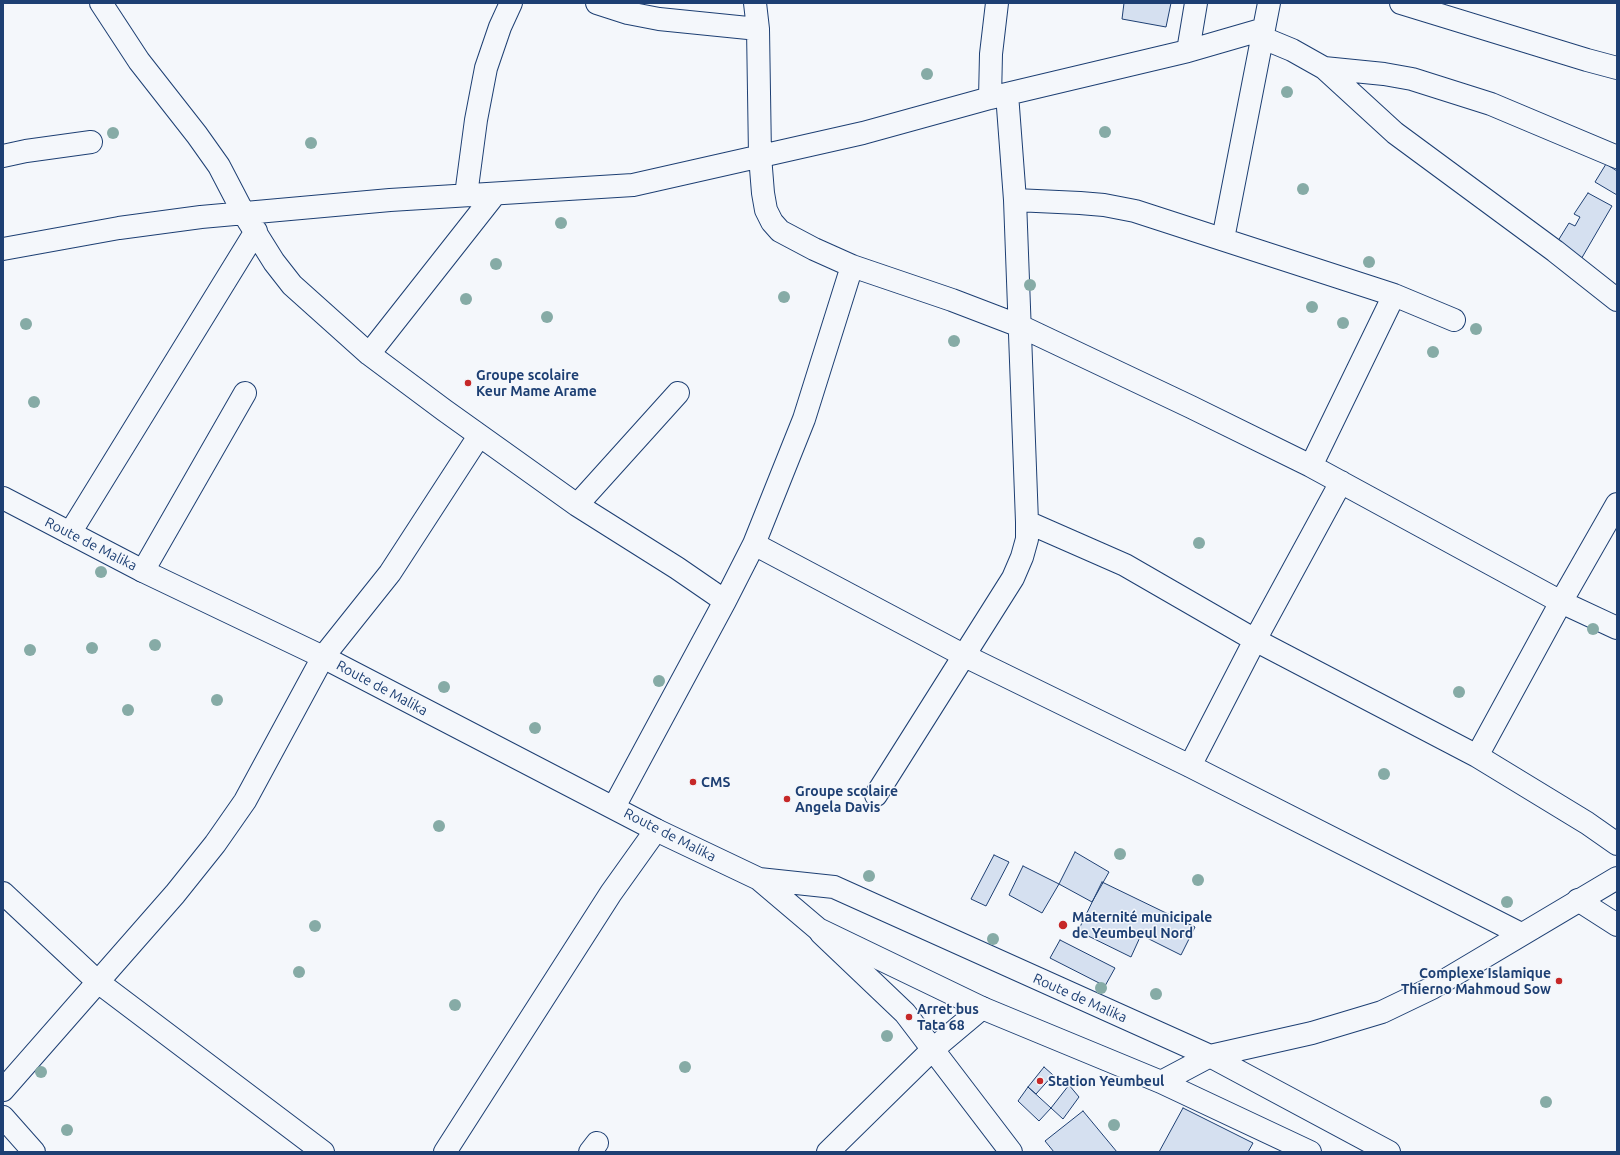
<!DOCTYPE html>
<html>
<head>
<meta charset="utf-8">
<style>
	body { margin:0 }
	#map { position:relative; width:1620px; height:1155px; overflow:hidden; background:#f4f7fb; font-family:Ubuntu,sans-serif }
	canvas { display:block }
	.frame { position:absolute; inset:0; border:4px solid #1d3f73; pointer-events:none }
</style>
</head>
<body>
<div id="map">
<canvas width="1620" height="1155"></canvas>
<div class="frame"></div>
</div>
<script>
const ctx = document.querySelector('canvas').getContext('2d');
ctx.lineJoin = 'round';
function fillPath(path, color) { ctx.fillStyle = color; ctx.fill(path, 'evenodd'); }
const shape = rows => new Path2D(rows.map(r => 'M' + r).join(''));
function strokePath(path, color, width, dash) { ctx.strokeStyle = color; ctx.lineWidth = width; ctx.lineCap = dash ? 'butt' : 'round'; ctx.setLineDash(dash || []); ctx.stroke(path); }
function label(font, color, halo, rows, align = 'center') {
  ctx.font = font + ' Ubuntu,sans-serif'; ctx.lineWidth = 3; ctx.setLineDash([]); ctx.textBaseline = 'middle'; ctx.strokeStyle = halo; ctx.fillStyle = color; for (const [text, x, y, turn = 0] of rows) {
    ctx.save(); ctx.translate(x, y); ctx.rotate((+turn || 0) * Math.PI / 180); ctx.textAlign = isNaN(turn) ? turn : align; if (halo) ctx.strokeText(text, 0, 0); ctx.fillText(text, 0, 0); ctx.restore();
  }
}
const building = shape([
	[1124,3,1171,3,1166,27,1122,19,1124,3],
	[1606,164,1617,171,1617,195,1595,182,1606,164],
	[1588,193,1612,206,1580,261,1556,244,1569,223,1575,226,1580,217,1574,214,1588,193],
	[1075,852,1109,872,1092,902,1059,884,1075,852],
	[994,855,1009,862,986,906,971,899,994,855],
	[1023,866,1059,884,1042,913,1009,895,1023,866],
	[1102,882,1195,927,1181,955,1141,935,1131,957,1078,931,1102,882],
	[1060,940,1115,968,1105,986,1050,958,1060,940],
	[1044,1067,1053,1075,1036,1094,1028,1087,1044,1067],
	[1069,1085,1079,1097,1063,1119,1051,1108,1069,1085],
	[1028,1087,1051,1108,1039,1121,1018,1101,1028,1087],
	[1183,1108,1253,1143,1248,1152,1159,1152,1183,1108],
	[1083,1111,1117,1152,1054,1152,1045,1141,1083,1111]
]);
const minor = shape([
	[101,3,139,61,197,135,219,166,244,214,274,262,292,285,369,354,444,410,577,505,677,568,725,601],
	[597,3,628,13,659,19,758,29],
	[755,3,758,29,760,156,763,193,766,210,772,222,780,231,814,249,852,266,952,300,1020,326,1191,407,1311,466,1561,602,1617,628],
	[1401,3,1587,60,1617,68],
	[1263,38,1292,50,1324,68,1395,133,1555,251,1617,300],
	[1188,51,1196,3],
	[1324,68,1384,74,1412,79,1491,104,1617,157],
	[990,98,991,54,997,3],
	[3,156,26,151,91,142],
	[466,195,476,120,486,68,500,27,511,3],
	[1015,200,1080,203,1104,205,1135,211,1394,295,1454,320],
	[1223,239,1269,3],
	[3,249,119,228,201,217,390,200,633,185,863,133,990,98,1188,51,1264,29],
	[369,354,495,194],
	[1311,466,1394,295],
	[577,505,678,393],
	[1027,522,1125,565,1255,640,1477,756,1587,823,1617,844],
	[70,533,256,231],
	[754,544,965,656,1190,766,1521,934],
	[143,571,245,393],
	[1477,756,1561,602,1617,504],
	[1190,766,1255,640,1341,482],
	[876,795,1013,578,1022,557,1027,539,1027,522,1015,200,1007,94],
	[614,807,725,601,754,544,804,419,852,266],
	[3,893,98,982,323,1152],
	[1578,900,1617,925],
	[821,933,905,1013,1011,1152],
	[3,1090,175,894,215,844,245,801,323,657,390,573,479,436],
	[3,1117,34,1152],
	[445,1152,611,893,656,830],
	[590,1152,597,1143],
	[828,1152,932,1050,982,1008]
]);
const major = shape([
	[3,498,143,571,323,657,656,830,759,879,818,929,982,1008,1161,1082,1310,1152],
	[759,879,834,887,1210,1056,1389,1152],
	[1161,1082,1210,1056,1312,1033,1382,1012,1432,988,1617,878]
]);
const trees = [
	[927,74],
	[1287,92],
	[1105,132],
	[113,133],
	[311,143],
	[1303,189],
	[561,223],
	[1369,262],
	[496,264],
	[1030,285],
	[784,297],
	[466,299],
	[1312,307],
	[547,317],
	[1343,323],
	[26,324],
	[1476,329],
	[954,341],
	[1433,352],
	[34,402],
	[1199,543],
	[101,572],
	[1593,629],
	[155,645],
	[92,648],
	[30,650],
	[659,681],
	[444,687],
	[1459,692],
	[217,700],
	[128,710],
	[535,728],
	[1384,774],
	[439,826],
	[1120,854],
	[869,876],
	[1198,880],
	[1507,902],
	[315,926],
	[993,939],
	[299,972],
	[1101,988],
	[1156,994],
	[455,1005],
	[887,1036],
	[685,1067],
	[41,1072],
	[1546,1102],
	[1114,1125],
	[67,1130]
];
const markers = [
	[468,383,4,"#c62828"],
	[693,782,4,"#c62828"],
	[787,799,4,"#c62828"],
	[1063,925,5,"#c62828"],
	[1559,981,4,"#c62828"],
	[909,1017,4,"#c62828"],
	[1040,1081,4,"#c62828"]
];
const poiNames = [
	["Groupe scolaire",476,375],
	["Keur Mame Arame",476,391],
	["CMS",701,782],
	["Groupe scolaire",795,791],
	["Angela Davis",795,807],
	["Maternité municipale",1072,917],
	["de Yeumbeul Nord",1072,933],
	["Complexe Islamique",1551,973,"right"],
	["Thierno Mahmoud Sow",1551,989,"right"],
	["Arret bus",917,1009],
	["Tata 68",917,1025],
	["Station Yeumbeul",1048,1081]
];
const streetNames = [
	["Route de Malika",91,544,27],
	["Route de Malika",382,688,28],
	["Route de Malika",670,835,27],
	["Route de Malika",1080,998,24]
];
fillPath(building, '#d5e0f0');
strokePath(building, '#1d3f73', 1);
strokePath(minor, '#1d3f73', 24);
strokePath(major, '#1d3f73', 24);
strokePath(minor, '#f4f7fb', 22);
strokePath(major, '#f4f7fb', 22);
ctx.fillStyle = '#86aba6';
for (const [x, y] of trees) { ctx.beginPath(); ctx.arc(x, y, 6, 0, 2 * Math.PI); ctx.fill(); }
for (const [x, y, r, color] of markers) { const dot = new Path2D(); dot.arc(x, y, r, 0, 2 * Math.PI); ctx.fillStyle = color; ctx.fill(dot); strokePath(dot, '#f4f7fb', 1.5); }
label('bold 14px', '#1d3f73', '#f4f7fb', poiNames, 'left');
label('14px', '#1d3f73', '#f4f7fb', streetNames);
</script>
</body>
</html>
